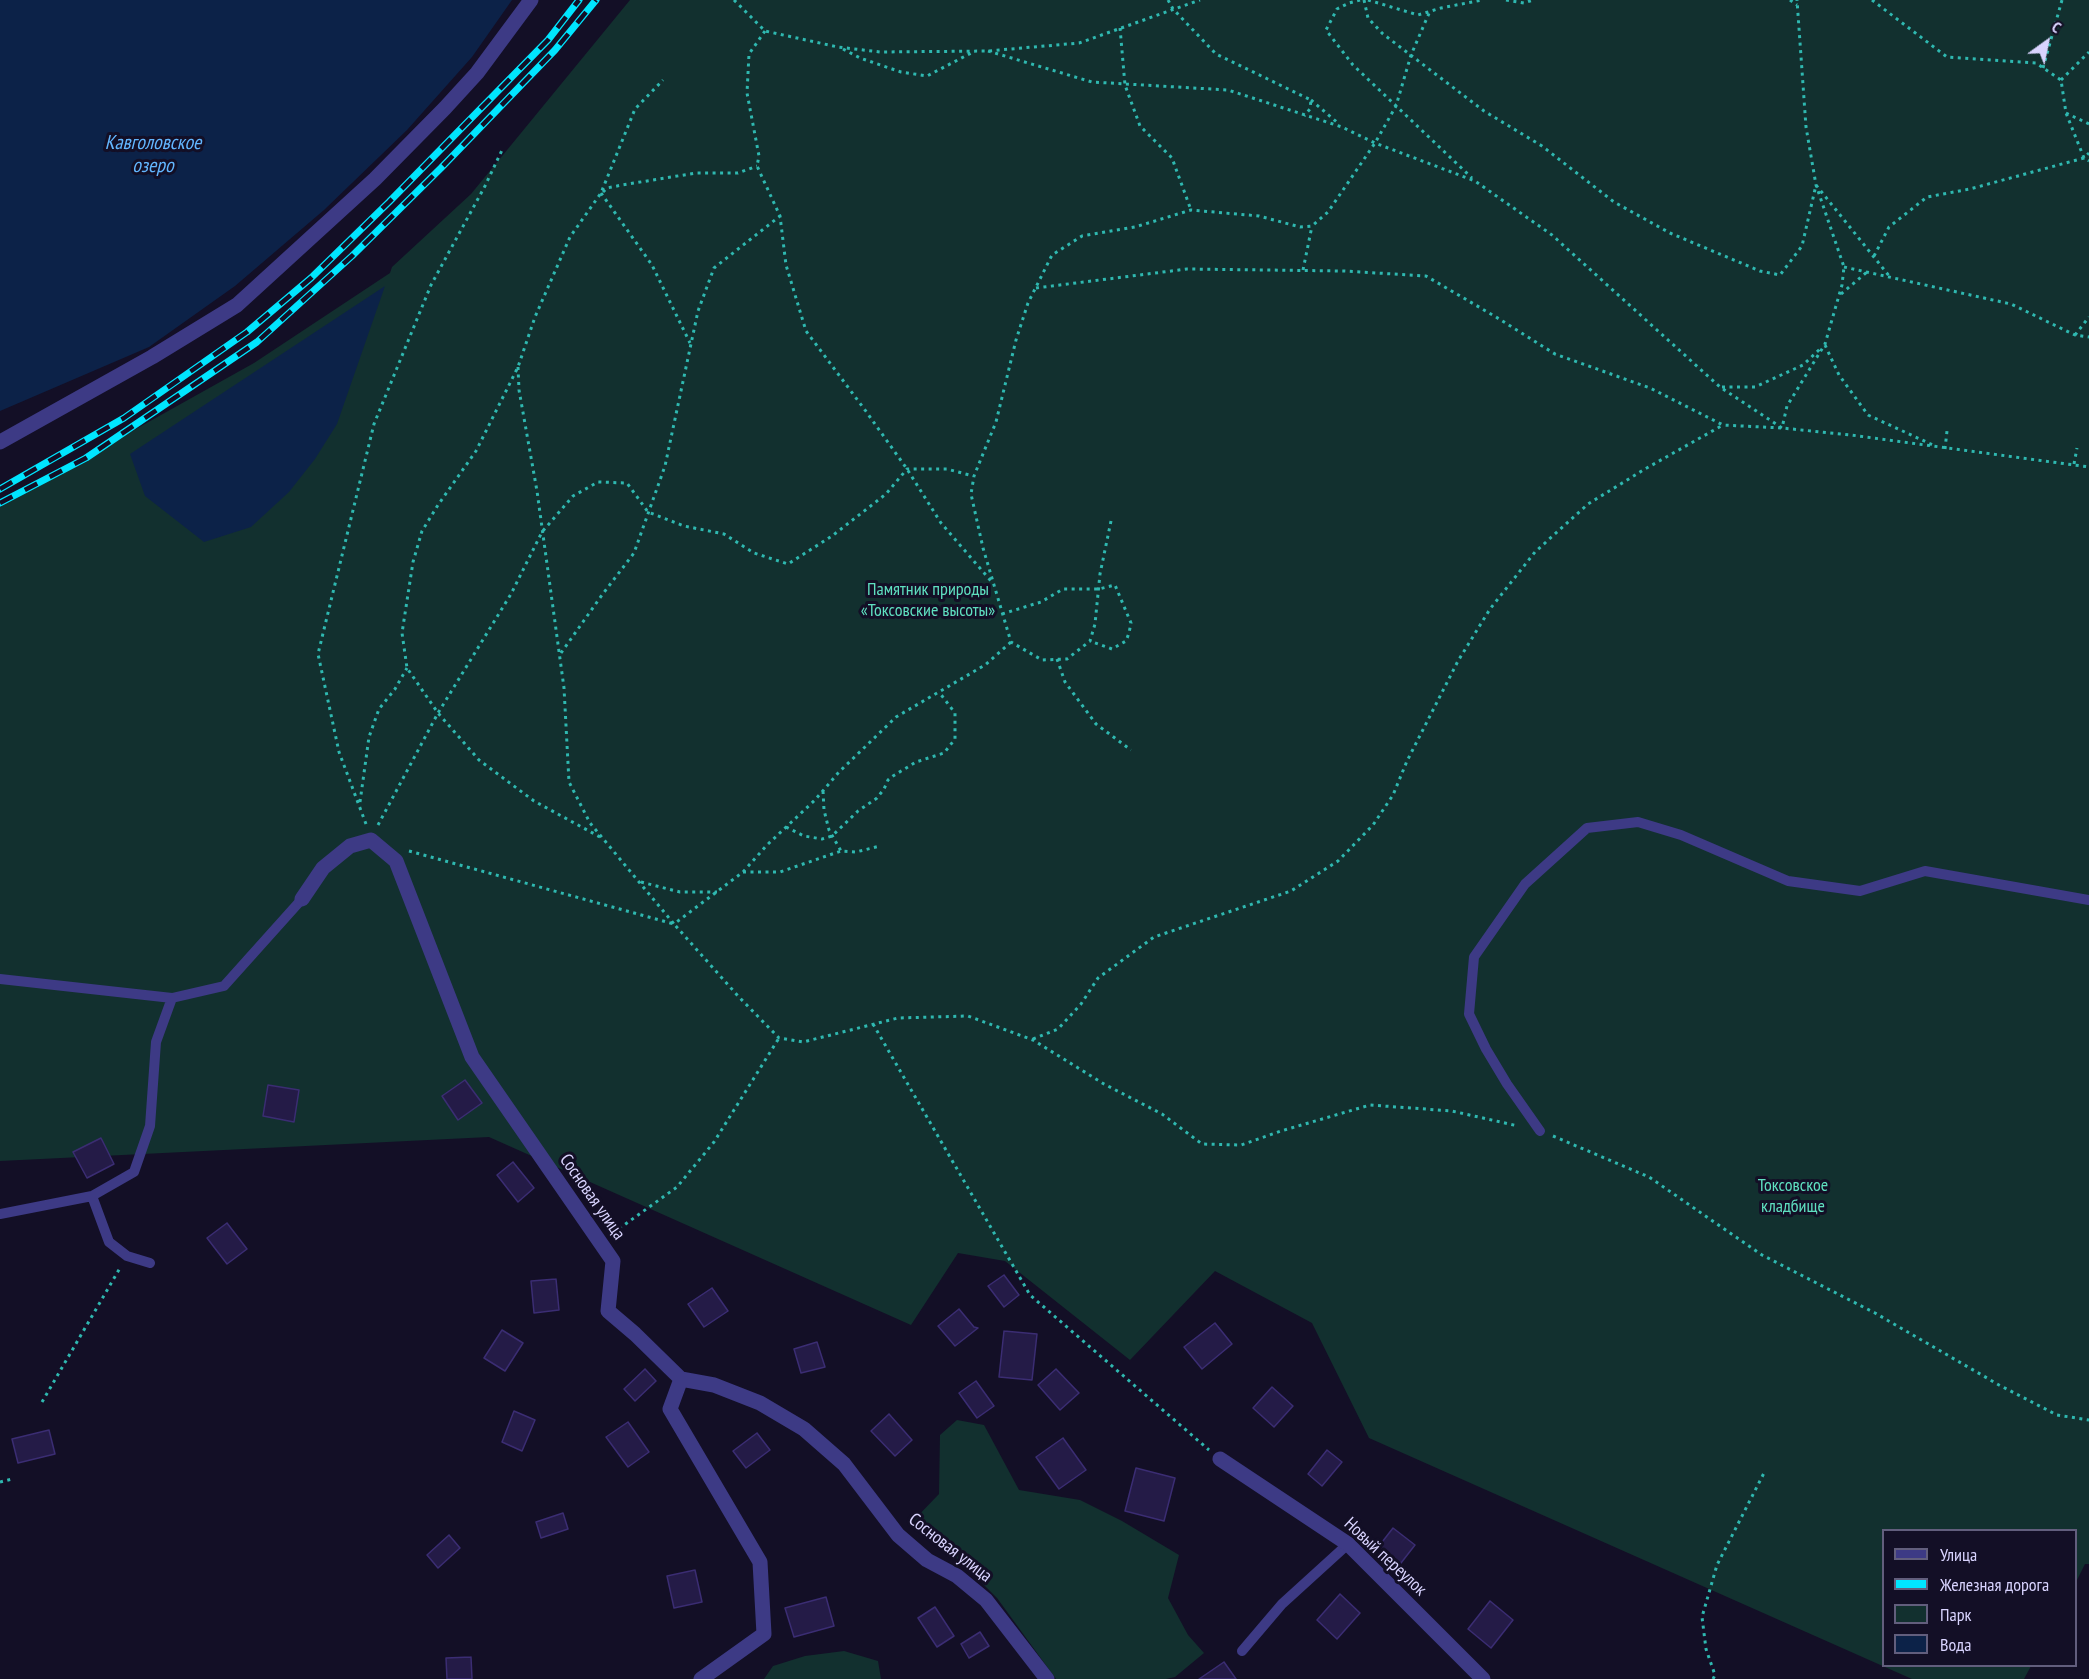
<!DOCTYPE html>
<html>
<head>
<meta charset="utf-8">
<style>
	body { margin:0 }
	#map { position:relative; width:2089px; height:1679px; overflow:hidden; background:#130f26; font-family:"PT Sans Narrow",sans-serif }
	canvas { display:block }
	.legend { position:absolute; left:1882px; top:1529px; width:195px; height:138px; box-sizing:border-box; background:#130f26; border:2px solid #625e7d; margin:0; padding:8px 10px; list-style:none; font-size:18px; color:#d9d4ff }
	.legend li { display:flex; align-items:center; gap:12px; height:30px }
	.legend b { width:30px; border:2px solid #625e7d }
	.north { position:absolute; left:2017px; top:12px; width:60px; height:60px; -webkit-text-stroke:4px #130f26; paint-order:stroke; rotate:33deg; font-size:16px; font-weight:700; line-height:24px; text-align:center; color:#d9d4ff }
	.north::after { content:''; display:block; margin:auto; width:21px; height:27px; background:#d9d4ff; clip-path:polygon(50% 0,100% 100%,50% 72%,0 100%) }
</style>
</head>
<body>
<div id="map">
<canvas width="2089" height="1679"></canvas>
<ul class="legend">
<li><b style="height:8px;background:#3d3a85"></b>Улица</li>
<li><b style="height:8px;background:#00e5ff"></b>Железная дорога</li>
<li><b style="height:16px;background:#12302f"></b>Парк</li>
<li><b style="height:16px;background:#0c2248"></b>Вода</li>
</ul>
<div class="north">С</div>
</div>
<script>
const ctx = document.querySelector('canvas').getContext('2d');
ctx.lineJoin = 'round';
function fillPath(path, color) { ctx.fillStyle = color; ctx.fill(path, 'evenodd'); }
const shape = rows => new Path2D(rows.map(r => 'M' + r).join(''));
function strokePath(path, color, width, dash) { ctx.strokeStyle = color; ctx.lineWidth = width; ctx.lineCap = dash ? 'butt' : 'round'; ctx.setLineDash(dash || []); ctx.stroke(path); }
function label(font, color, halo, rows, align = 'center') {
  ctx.font = font + ' "PT Sans Narrow",sans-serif'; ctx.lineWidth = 6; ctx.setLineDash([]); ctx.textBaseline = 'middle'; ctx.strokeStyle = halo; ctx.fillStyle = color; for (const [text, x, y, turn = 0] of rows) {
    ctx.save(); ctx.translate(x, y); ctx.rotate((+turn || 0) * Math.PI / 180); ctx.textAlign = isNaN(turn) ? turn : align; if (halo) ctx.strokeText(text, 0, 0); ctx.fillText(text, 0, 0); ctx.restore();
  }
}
const green = shape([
	[630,0,2089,0,2089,1564,2085,1564,2076,1582,2076,1530,1884,1530,1884,1666,2031,1666,2024,1679,1912,1679,1369,1438,1312,1323,1215,1271,1130,1360,1005,1261,958,1253,911,1325,489,1137,0,1161,0,505,254,363,390,273,392,267,471,194],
	[957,1420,984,1425,1019,1490,1080,1500,1122,1521,1179,1555,1168,1598,1188,1635,1204,1653,1175,1677,1166,1679,1056,1679,997,1598,961,1562,912,1522,939,1494,940,1435],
	[844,1651,878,1661,881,1679,764,1679,773,1666,805,1656]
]);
const water = shape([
	[0,0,512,0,472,57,407,130,324,210,235,286,149,347,0,411],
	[385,286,337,424,315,459,289,492,251,527,204,542,145,496,130,454]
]);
const building = shape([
	[465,1080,482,1103,458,1120,442,1096,465,1080],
	[268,1085,299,1090,294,1122,263,1116,268,1085],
	[101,1138,114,1164,87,1178,73,1152,101,1138],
	[513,1162,534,1188,518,1202,497,1175,513,1162],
	[227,1223,247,1249,227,1264,207,1238,227,1223],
	[1004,1275,1019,1295,1004,1307,988,1286,1004,1275],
	[556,1279,559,1310,534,1313,531,1281,556,1279],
	[712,1288,728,1311,704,1327,688,1304,712,1288],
	[959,1309,974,1327,978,1328,955,1346,938,1326,959,1309],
	[1215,1323,1232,1344,1202,1369,1184,1347,1215,1323],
	[502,1330,523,1343,505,1371,484,1358,502,1330],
	[1004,1331,1037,1334,1032,1380,999,1377,1004,1331],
	[817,1342,825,1367,801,1373,794,1349,817,1342],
	[645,1369,656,1381,635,1401,624,1389,645,1369],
	[1056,1369,1079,1393,1060,1410,1038,1385,1056,1369],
	[976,1381,994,1406,977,1418,959,1393,976,1381],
	[1272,1387,1293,1406,1274,1427,1253,1408,1272,1387],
	[514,1411,535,1420,522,1451,502,1442,514,1411],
	[889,1414,912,1440,895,1456,871,1431,889,1414],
	[628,1422,649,1452,628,1467,606,1437,628,1422],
	[49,1430,55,1454,18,1463,12,1439,49,1430],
	[757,1433,770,1450,746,1468,733,1451,757,1433],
	[1063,1438,1086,1470,1059,1489,1036,1457,1063,1438],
	[1327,1450,1342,1462,1322,1486,1308,1474,1327,1450],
	[1136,1468,1175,1478,1164,1521,1125,1511,1136,1468],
	[563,1513,568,1529,541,1538,536,1522,563,1513],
	[1393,1528,1415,1545,1401,1563,1379,1546,1393,1528],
	[449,1535,460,1548,438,1568,427,1555,449,1535],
	[695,1570,702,1602,674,1608,667,1576,695,1570],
	[1340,1594,1360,1613,1337,1639,1317,1620,1340,1594],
	[826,1597,834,1626,794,1637,785,1608,826,1597],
	[1490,1601,1513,1620,1491,1648,1468,1629,1490,1601],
	[935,1607,954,1636,937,1647,918,1618,935,1607],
	[980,1632,989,1646,969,1658,961,1644,980,1632],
	[471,1657,472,1679,447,1679,446,1658,471,1657],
	[1224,1662,1236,1679,1199,1679,1224,1662]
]);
const path = shape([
	[734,0,765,31,838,47,880,52,988,51,1079,43,1200,0],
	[1168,0,1173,9,1216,54,1311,100,1310,109,1304,116],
	[1360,0,1349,3,1337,9,1326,30,1353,65,1472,178],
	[1364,0,1368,18,1383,34,1484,111,1542,146,1614,202,1670,233,1760,271,1780,275,1802,246,1816,185,1890,277],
	[1368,0,1418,15,1441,8,1482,0],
	[1506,0,1524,3,1533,0],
	[1790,0,1797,5],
	[1872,0,1947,57,2036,63,2061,80,2066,113,2084,158,2089,161],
	[1120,28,1125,85,1140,126,1172,158,1191,210],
	[765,31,749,54,747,93,759,156,757,166,780,216,786,265,806,331,865,410,907,469,941,523,991,581],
	[843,49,860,58,901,72,927,76,975,51],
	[988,51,1092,82,1228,90,1342,127,1375,143,1475,181,1552,235,1720,387,1782,428,1787,406,1825,344,1842,285,1844,267,1816,185,1806,127,1797,0],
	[2043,68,2062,0],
	[2061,80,2089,52],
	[1311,100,1339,124],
	[2066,113,2089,124],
	[603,192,607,188,622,185,696,173,738,173,757,166],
	[601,193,652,265,690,343],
	[1874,256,1889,227,1927,197,1970,189,2084,158,2089,153],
	[1844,267,2011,304,2075,335,2089,337],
	[1303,270,1312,226],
	[1036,288,1187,269,1344,271,1426,276,1496,317,1555,354,1650,388,1723,425,1782,428,1851,435,2089,467],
	[1841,294,1867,272],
	[2075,335,2089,317],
	[1825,345,1839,375,1868,415,1935,446],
	[518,367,519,390,537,491,564,688,569,782,590,823,674,924,743,872,767,845,815,800,839,772,896,717,985,665,1011,642],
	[1722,387,1755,387,1803,365,1821,348],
	[1945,449,1947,431],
	[2074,464,2077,448],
	[1111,521,1100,574,1095,624,1090,641,1067,659,1042,660,1011,642,983,548,971,494,974,476,996,422,1016,340,1028,303,1052,255,1082,236,1135,227,1191,210,1259,216,1300,227,1312,226,1328,212,1375,143,1396,106,1411,55,1430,11],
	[1002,614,1041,602,1063,589,1099,589,1115,585,1131,623,1129,633,1126,641,1112,649,1090,641],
	[561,653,602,595,634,553,665,466,698,311,714,268,780,216],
	[1057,659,1065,682,1096,724,1131,750],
	[823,791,824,810,829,830,841,851],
	[360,802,369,737,379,709,395,689,407,668],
	[366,824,339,752,318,654,374,424,431,285,485,186,503,148],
	[378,825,438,713,511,594,542,532,573,496,598,482,627,483,648,512,684,526,724,534,754,553,788,564,832,536,886,494,907,469,947,469,973,476],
	[786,827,804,836,822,839,832,836,858,811,877,798,884,789,888,780,893,776,916,762,944,753,955,739,955,713,939,692],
	[600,837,534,801,479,760,438,713,407,668,402,633,413,562,422,531,438,505,476,451,518,367,535,317,570,237,601,193,635,109,663,80],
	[409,851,674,924,738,996,779,1038,803,1042,898,1018,968,1016,1033,1040,1104,1084,1162,1114,1202,1144,1241,1145,1281,1131,1370,1105,1452,1111,1518,1126],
	[743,872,780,872,841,851,856,852,880,846],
	[641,882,680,892,717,892],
	[873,1024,1030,1295,1209,1450],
	[1033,1039,1058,1029,1081,1004,1098,978,1154,937,1291,891,1338,861,1373,825,1393,795,1407,761,1458,661,1490,609,1535,552,1588,504,1645,469,1723,425],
	[1553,1136,1649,1177,1762,1255,1875,1313,1999,1385,2057,1415,2089,1420],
	[613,1233,677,1187,714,1142,779,1038],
	[42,1402,120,1268],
	[0,1482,12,1479],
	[1713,1679,1715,1675,1706,1649,1702,1617,1717,1565,1765,1471]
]);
const service = shape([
	[0,979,172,998,224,986,302,899],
	[1540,1131,1507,1084,1486,1049,1469,1014,1474,957,1525,884,1587,828,1638,822,1681,835,1788,881,1860,891,1925,871,2089,900],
	[92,1196,109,1242,127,1256,150,1263],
	[0,1214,92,1196,134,1172,150,1126,156,1042,172,998],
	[1242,1651,1282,1604,1348,1544]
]);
const minor = shape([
	[0,442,152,357,237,305,375,179,445,108,477,73,531,0],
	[302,899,323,868,350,846,371,840,396,861,472,1057,613,1261,608,1311,635,1334,681,1379,714,1385,760,1403,804,1429,844,1464,898,1535,927,1560,957,1576,986,1600,1047,1679],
	[681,1379,670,1409,760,1562,764,1634,701,1679],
	[1220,1459,1348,1544,1483,1679]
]);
const rail = shape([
	[0,489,124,418,247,332,311,278,389,202,548,40,579,0],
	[0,503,86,458,257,342,352,256,441,168,555,50,596,0]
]);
const parkNames = [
	["Памятник природы",928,590],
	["«Токсовские высоты»",928,611],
	["Токсовское",1793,1186],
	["кладбище",1793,1207]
];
const streetNames = [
	["Сосновая улица",592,1197,55],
	["Сосновая улица",950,1548,38],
	["Новый переулок",1385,1557,43]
];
const waterNames = [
	["Кавголовское",153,143],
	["озеро",153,166]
];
fillPath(green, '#12302f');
fillPath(water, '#0c2248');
fillPath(building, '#241b47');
strokePath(building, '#3b2d73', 1.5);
strokePath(path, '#2fb8b0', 3, [3, 4.5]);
strokePath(service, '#3d3a85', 10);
strokePath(minor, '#3d3a85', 15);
strokePath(rail, '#00e5ff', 7);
strokePath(rail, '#130f26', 4.5, [14]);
label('18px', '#5fe0c0', '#130f26', parkNames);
label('18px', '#d9d4ff', '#130f26', streetNames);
label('italic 20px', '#62b6ff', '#130f26', waterNames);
</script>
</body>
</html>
